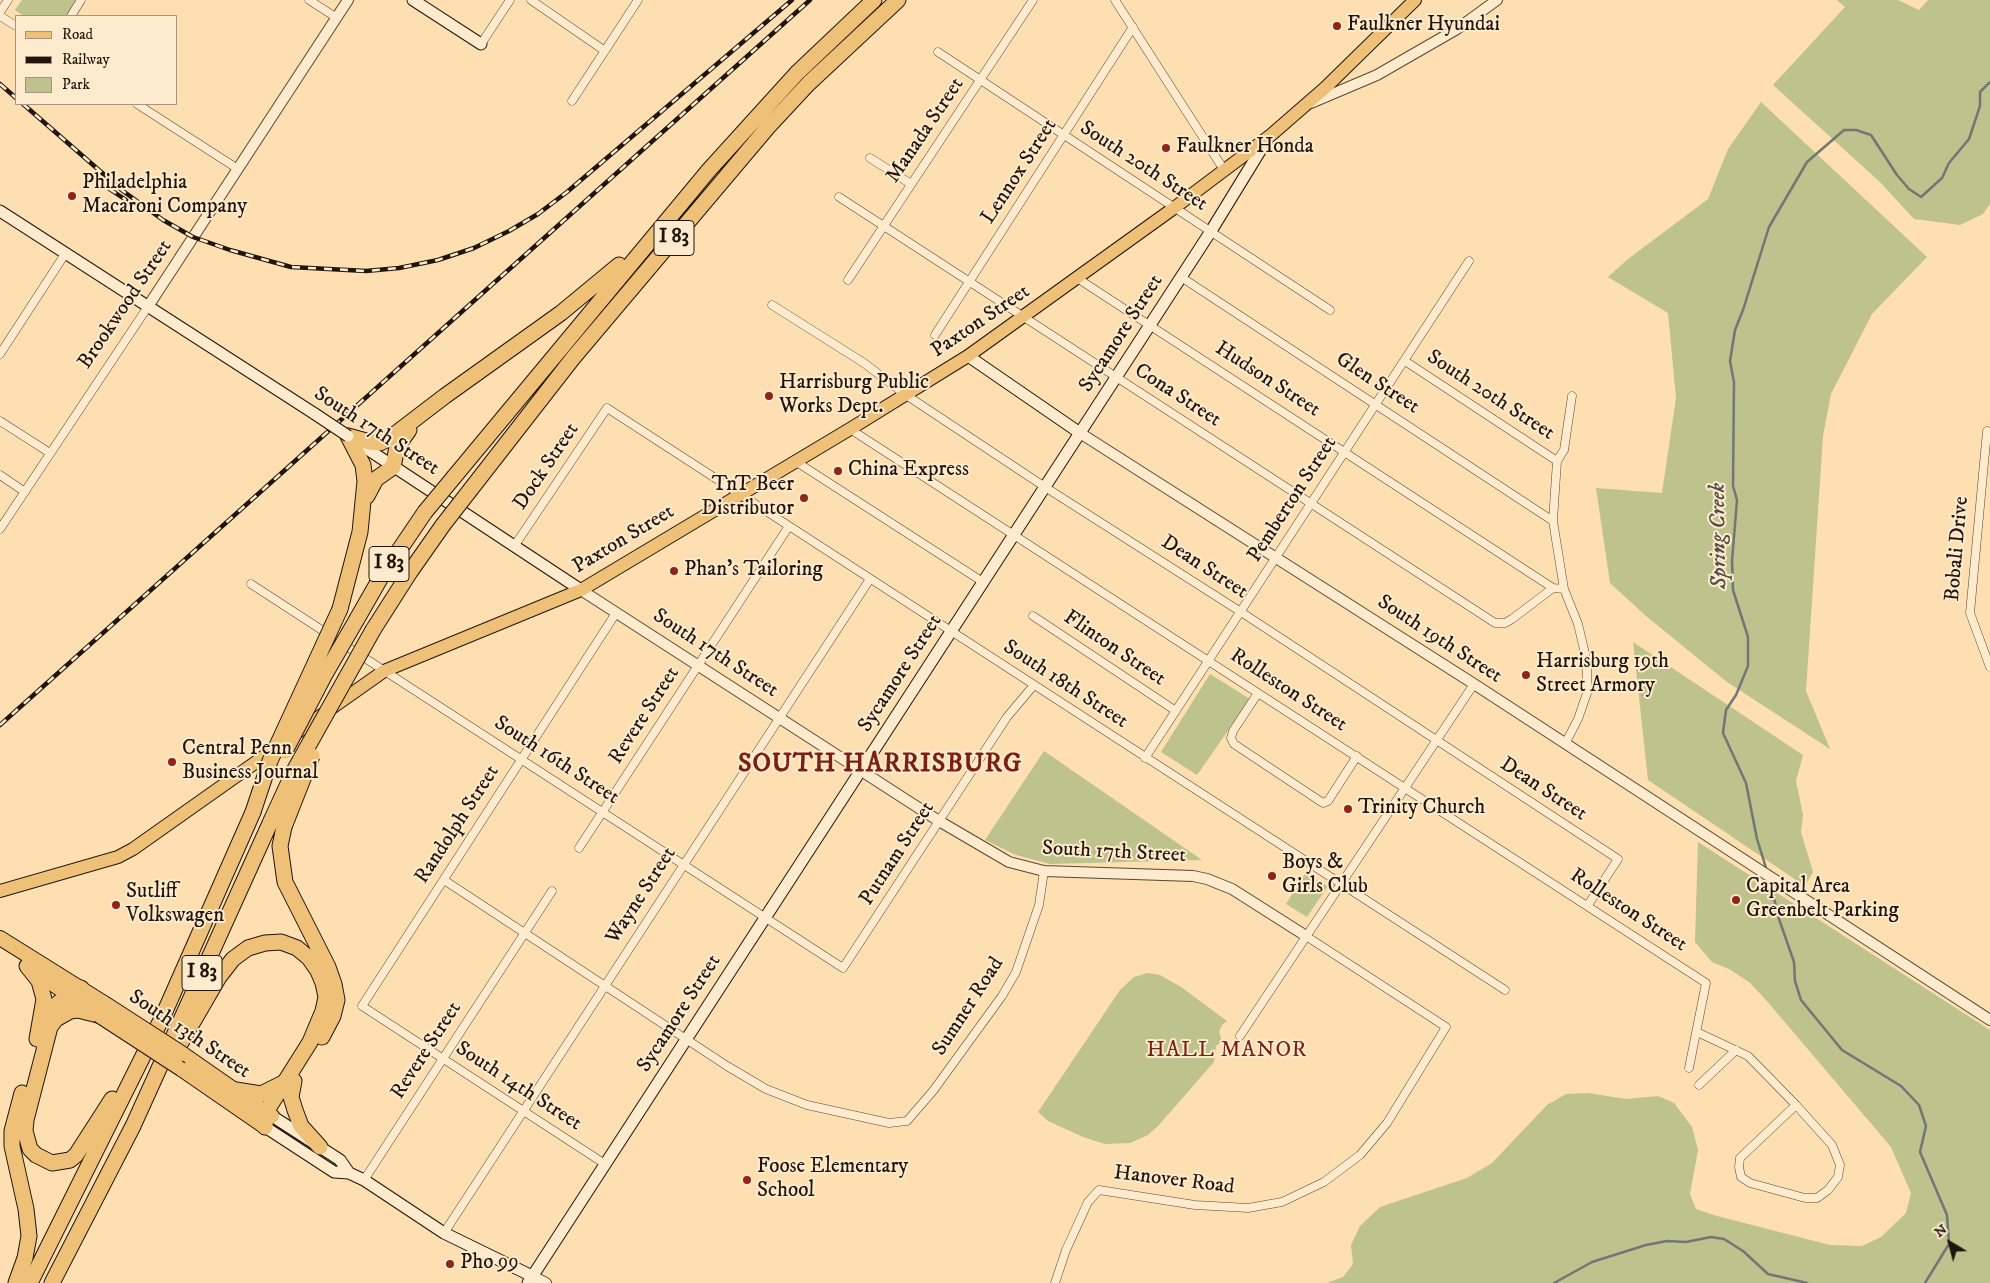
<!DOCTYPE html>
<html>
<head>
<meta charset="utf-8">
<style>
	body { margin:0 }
	#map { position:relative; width:1990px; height:1283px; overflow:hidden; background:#fddfb1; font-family:"IM FELL DW Pica",serif }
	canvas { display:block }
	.legend { position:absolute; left:15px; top:15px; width:162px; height:90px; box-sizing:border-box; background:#feeacc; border:1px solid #a59580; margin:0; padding:6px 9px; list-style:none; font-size:15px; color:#20150d }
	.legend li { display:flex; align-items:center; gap:10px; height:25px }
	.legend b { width:25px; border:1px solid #a59580 }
	.north { position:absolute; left:1925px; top:1218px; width:50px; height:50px; -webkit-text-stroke:4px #feeacc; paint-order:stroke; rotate:323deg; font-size:14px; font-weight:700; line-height:20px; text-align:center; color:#20150d }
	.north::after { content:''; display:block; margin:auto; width:18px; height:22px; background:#20150d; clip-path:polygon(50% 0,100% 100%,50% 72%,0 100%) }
</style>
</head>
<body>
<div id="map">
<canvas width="1990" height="1283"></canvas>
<ul class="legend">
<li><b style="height:6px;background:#eec078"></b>Road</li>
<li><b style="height:6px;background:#20150d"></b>Railway</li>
<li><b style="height:14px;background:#bec28c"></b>Park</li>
</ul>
<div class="north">N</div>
</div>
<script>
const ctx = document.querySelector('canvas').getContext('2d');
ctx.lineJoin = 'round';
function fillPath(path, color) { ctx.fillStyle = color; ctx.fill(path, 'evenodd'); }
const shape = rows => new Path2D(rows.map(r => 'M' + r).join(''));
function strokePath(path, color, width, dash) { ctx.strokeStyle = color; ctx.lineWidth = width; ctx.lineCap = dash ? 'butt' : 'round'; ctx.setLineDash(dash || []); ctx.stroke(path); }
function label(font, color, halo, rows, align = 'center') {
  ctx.font = font + ' "IM FELL DW Pica",serif'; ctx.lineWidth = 4; ctx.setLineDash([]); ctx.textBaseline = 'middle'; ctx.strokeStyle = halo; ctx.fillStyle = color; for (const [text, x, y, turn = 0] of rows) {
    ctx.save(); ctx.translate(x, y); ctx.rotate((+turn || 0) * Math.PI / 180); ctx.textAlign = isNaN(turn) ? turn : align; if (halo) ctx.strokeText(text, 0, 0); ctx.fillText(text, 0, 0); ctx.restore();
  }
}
const green = shape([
	[22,0,77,0,66,16,24,16,15,10],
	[1837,0,1898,0,1919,10,1928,0,1990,0,1990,204,1983,214,1960,225,1914,219,1880,182,1773,85,1845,7],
	[1761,102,1927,257,1872,314,1831,394,1823,436,1806,691,1830,749,1727,682,1646,616,1610,583,1596,488,1662,493,1676,398,1668,313,1608,277,1628,259,1708,199,1728,149],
	[1633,642,1803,755,1796,781,1803,815,1801,832,1813,872,1805,886,1648,780],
	[1210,674,1250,699,1197,775,1161,752],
	[1044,751,1202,860,1050,864,1016,855,985,840],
	[1698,842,1990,1030,1990,1283,1327,1283,1343,1277,1353,1264,1351,1245,1360,1226,1380,1207,1467,1178,1492,1163,1547,1105,1566,1094,1588,1093,1626,1099,1658,1096,1674,1103,1692,1127,1698,1150,1690,1194,1696,1209,1717,1216,1830,1245,1862,1246,1881,1237,1906,1213,1911,1193,1891,1147,1766,1000,1749,982,1729,969,1712,962,1695,942],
	[1305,874,1328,886,1307,917,1286,904],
	[1148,973,1160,975,1181,987,1227,1021,1222,1025,1219,1032,1222,1041,1216,1046,1214,1062,1158,1126,1148,1135,1130,1143,1105,1144,1083,1137,1048,1121,1038,1112,1120,990,1134,977]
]);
const stream = shape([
	[1767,871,1757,839,1746,783,1723,733,1726,710,1736,695,1748,666,1748,637,1733,590,1732,561,1737,500,1733,486,1734,382,1730,361,1735,330,1743,310,1769,227,1807,162,1844,130,1856,130,1871,135,1897,175,1909,189,1921,197,1942,178,1949,163,1969,139,1980,106,1980,92,1990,82],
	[1770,881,1779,919,1794,962,1795,981,1801,1000,1842,1050,1901,1086,1919,1105,1926,1126,1920,1152,1947,1215,1949,1244,1925,1283],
	[1554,1283,1592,1262,1646,1245,1667,1241,1686,1242,1711,1237,1724,1239,1743,1251,1768,1274,1807,1283]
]);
const minor = shape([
	[309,0,337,18],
	[531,0,605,51],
	[1115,0,1224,170],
	[0,12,8,0],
	[0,16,16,26],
	[71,16,81,0],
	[481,44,510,0],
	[938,52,1330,310],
	[572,101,638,0],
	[137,104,238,169],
	[870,158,911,184],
	[839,197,1495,623,1505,623,1512,619,1553,588],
	[1181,277,1553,521],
	[1077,278,1553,588,1564,589],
	[848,280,1033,0],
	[772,305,864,363,906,395,1045,487,1241,612,1618,859,1588,905],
	[935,335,1133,27],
	[0,354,65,254],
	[1405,361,1557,461],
	[0,421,50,453],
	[850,429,1706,983,1689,1068],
	[1987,431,1970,613,1990,667],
	[795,461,983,582],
	[0,475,25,492],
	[0,529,147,308],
	[515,545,607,408,1505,990],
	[251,584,331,636],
	[1033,616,1176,711],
	[340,642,843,968,1007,717,1034,685],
	[1258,693,1233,731,1231,738,1234,744,1323,803,1328,801,1357,756],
	[1565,744,1578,719,1587,693,1587,662,1578,624,1564,589,1553,521,1557,461,1564,450,1572,396],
	[1145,758,1469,261],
	[579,848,789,526],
	[444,880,727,1066,766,1089,807,1105,889,1123,907,1121,933,1091,1002,996,1016,972,1039,905,1044,871],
	[1697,1032,1748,1056,1796,1105],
	[1240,1036,1474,684],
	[1699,1085,1736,1050],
	[1796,1105,1832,1145,1840,1165,1838,1177,1828,1190,1817,1198,1805,1198,1750,1183,1741,1177,1739,1167,1740,1158,1796,1105],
	[605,1164,362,1006,616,613],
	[364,1180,552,891],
	[444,1233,870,579],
	[1055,1283,1066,1250,1088,1202,1099,1190,1195,1205,1248,1208,1282,1202,1324,1182,1360,1155,1387,1123,1446,1027,1306,936]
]);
const tertiary = shape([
	[1311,103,1377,75,1457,29,1497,0],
	[147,308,348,0],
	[1080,433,1474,684,1990,1020],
	[581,590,939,821,1009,862,1044,871,1193,876,1207,879,1232,889,1306,936],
	[532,1276,546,1283]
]);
const secondary = shape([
	[413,0,481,44],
	[0,211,315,414],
	[968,356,1080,433],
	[355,441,581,590],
	[272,1116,340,1160,349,1173],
	[265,1127,334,1172,349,1173,364,1180,444,1233,532,1276],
	[528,1283,1211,231,1268,138]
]);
const primary = shape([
	[292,736,384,671,581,590,850,429,968,356,1174,208,1271,135,1325,88,1415,0],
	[0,891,118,857,133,849,276,748]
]);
const trunk = shape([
	[0,938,104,1003],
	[32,970,95,1013],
	[183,1054,272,1116],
	[181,1069,265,1127]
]);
const motorway = shape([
	[348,436,370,442,380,443,390,438,445,396,561,313,619,265],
	[454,477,709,170,797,73,874,0],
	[471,489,573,358,768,127,808,84,898,0],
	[367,496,376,479,393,467,397,447,409,430],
	[340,609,360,532,365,481,363,465,348,436],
	[357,619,381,577,425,512],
	[373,630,410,572,443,525],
	[284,827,280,846,285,882,328,967,334,984,337,1000,333,1016,322,1037],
	[27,966,39,981,44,999,37,1039],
	[98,1015,78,1010,70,1011,56,1019,50,1027,26,1120,25,1131,30,1149,36,1155,52,1163,70,1160,76,1155,112,1099],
	[44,1025,58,1003,81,988],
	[176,1051,219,977,233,959,248,948,265,943,281,942,297,948,309,958,318,971,323,983,326,997,323,1011,310,1042,266,1112,265,1127],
	[294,1081,291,1097,295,1110,301,1126,320,1147],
	[236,1090,261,1094,283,1083],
	[16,1283,25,1258,29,1236,26,1209,12,1146,12,1131,22,1093],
	[30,1283,163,1016,253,812],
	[52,1283,133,1126,271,821]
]);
const rail = shape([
	[0,84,16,98],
	[23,104,123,191,163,220,193,237,230,250,291,267,366,271,399,268,438,260,474,248,509,231,538,214,567,192,792,0],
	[96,180,126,200],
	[0,725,810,0]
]);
const secondaryBridge = shape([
	[315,414,348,436]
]);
const trunkBridge = shape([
	[104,1003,183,1054],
	[98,1015,181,1069]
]);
const motorwayBridge = shape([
	[425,512,454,477],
	[443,525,471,489],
	[285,751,324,676,357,619],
	[253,812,270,761,340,609],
	[271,821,294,771,373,630],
	[284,827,312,756]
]);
const markers = [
	[1337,26,5,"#8f2418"],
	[1166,148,5,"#8f2418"],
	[72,196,5,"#8f2418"],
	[769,396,5,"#8f2418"],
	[838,471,5,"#8f2418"],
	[804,498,5,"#8f2418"],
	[674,571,5,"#8f2418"],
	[1526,675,5,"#8f2418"],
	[172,762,5,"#8f2418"],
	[1348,809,5,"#8f2418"],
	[1272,876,5,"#8f2418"],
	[1736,900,5,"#8f2418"],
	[116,905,5,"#8f2418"],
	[747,1180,5,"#8f2418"],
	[450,1264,5,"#8f2418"]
];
const shields = [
	[674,238,40],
	[389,564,40],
	[202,973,40]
];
const shieldNames = [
	["I 83",674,238],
	["I 83",389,564],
	["I 83",202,973]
];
const poiNames = [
	["Faulkner Hyundai",1347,26],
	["Faulkner Honda",1176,148],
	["Philadelphia",82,184],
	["Macaroni Company",82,208],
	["Harrisburg Public",779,384],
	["Works Dept.",779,408],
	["China Express",848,471],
	["TnT Beer",794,486,"right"],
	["Distributor",794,510,"right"],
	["Phan's Tailoring",684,571],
	["Harrisburg 19th",1536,663],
	["Street Armory",1536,687],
	["Central Penn",182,750],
	["Business Journal",182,774],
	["Trinity Church",1358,809],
	["Boys &",1282,864],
	["Girls Club",1282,888],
	["Capital Area",1746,888],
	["Greenbelt Parking",1746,912],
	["Sutliff",126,893],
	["Volkswagen",126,917],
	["Foose Elementary",757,1168],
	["School",757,1192],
	["Pho 99",460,1264]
];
const streetNames = [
	["Manada Street",926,131,-56],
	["South 20th Street",1143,167,33],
	["Lennox Street",1020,172,-57],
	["Brookwood Street",126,305,-56],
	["Paxton Street",981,322,-34],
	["Sycamore Street",1122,334,-57],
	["Hudson Street",1267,380,33],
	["Glen Street",1377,384,33],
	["Cona Street",1177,396,33],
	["South 20th Street",1490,396,33],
	["South 17th Street",376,432,33],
	["Dock Street",547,467,-56],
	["Pemberton Street",1293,500,-57],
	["Paxton Street",624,540,-31],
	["Bobali Drive",1958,549,-85],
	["Dean Street",1204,568,33],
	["South 19th Street",1439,640,33],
	["Flinton Street",1114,649,34],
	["South 17th Street",715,654,33],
	["Sycamore Street",901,674,-57],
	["South 18th Street",1065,685,33],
	["Rolleston Street",1288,691,33],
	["Revere Street",645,716,-57],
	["South 16th Street",556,761,33],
	["Dean Street",1543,790,33],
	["Randolph Street",458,825,-57],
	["South 17th Street",1114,853,3],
	["Putnam Street",898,854,-57],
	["Wayne Street",642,896,-57],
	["Rolleston Street",1628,911,33],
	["Sumner Road",969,1007,-57],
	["Sycamore Street",680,1014,-57],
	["South 13th Street",189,1035,34],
	["Revere Street",427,1051,-57],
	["South 14th Street",518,1087,33],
	["Hanover Road",1174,1181,7]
];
const waterNames = [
	["Spring Creek",1720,536,-91]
];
const neighbourhoodNames = [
	["HALL MANOR",1227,1051]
];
const districtNames = [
	["SOUTH HARRISBURG",880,766]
];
fillPath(green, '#bec28c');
strokePath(stream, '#707774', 2.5);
strokePath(minor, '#574836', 9);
strokePath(tertiary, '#574836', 12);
strokePath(secondary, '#20150d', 13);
strokePath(primary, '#20150d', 14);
strokePath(trunk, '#20150d', 16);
strokePath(motorway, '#20150d', 17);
strokePath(minor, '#feeacc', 8);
strokePath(tertiary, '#feeacc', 10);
strokePath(secondary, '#feeacc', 11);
strokePath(primary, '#eec078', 12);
strokePath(trunk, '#eec078', 14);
strokePath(motorway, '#eec078', 15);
strokePath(rail, '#20150d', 4.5);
strokePath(rail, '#feeacc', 2.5, [8]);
strokePath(secondaryBridge, '#20150d', 13, []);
strokePath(trunkBridge, '#20150d', 16, []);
strokePath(motorwayBridge, '#20150d', 17, []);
strokePath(secondaryBridge, '#feeacc', 11);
strokePath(trunkBridge, '#eec078', 14);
strokePath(motorwayBridge, '#eec078', 15);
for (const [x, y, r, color] of markers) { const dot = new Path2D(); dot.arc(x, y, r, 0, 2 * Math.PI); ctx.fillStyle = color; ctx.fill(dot); strokePath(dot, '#feeacc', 2); }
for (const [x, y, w] of shields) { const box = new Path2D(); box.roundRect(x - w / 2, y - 17.5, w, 35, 4); ctx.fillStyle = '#feeacc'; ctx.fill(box); strokePath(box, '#20150d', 1); }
label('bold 20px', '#20150d', null, shieldNames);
label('21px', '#20150d', '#feeacc', poiNames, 'left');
label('21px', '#20150d', '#feeacc', streetNames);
label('italic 22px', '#4f4e49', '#feeacc', waterNames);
ctx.letterSpacing = '1px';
label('22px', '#7a1f14', '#feeacc', neighbourhoodNames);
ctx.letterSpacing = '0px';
ctx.letterSpacing = '1px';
label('bold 26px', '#7a1f14', '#feeacc', districtNames);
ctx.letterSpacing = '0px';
</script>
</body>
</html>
